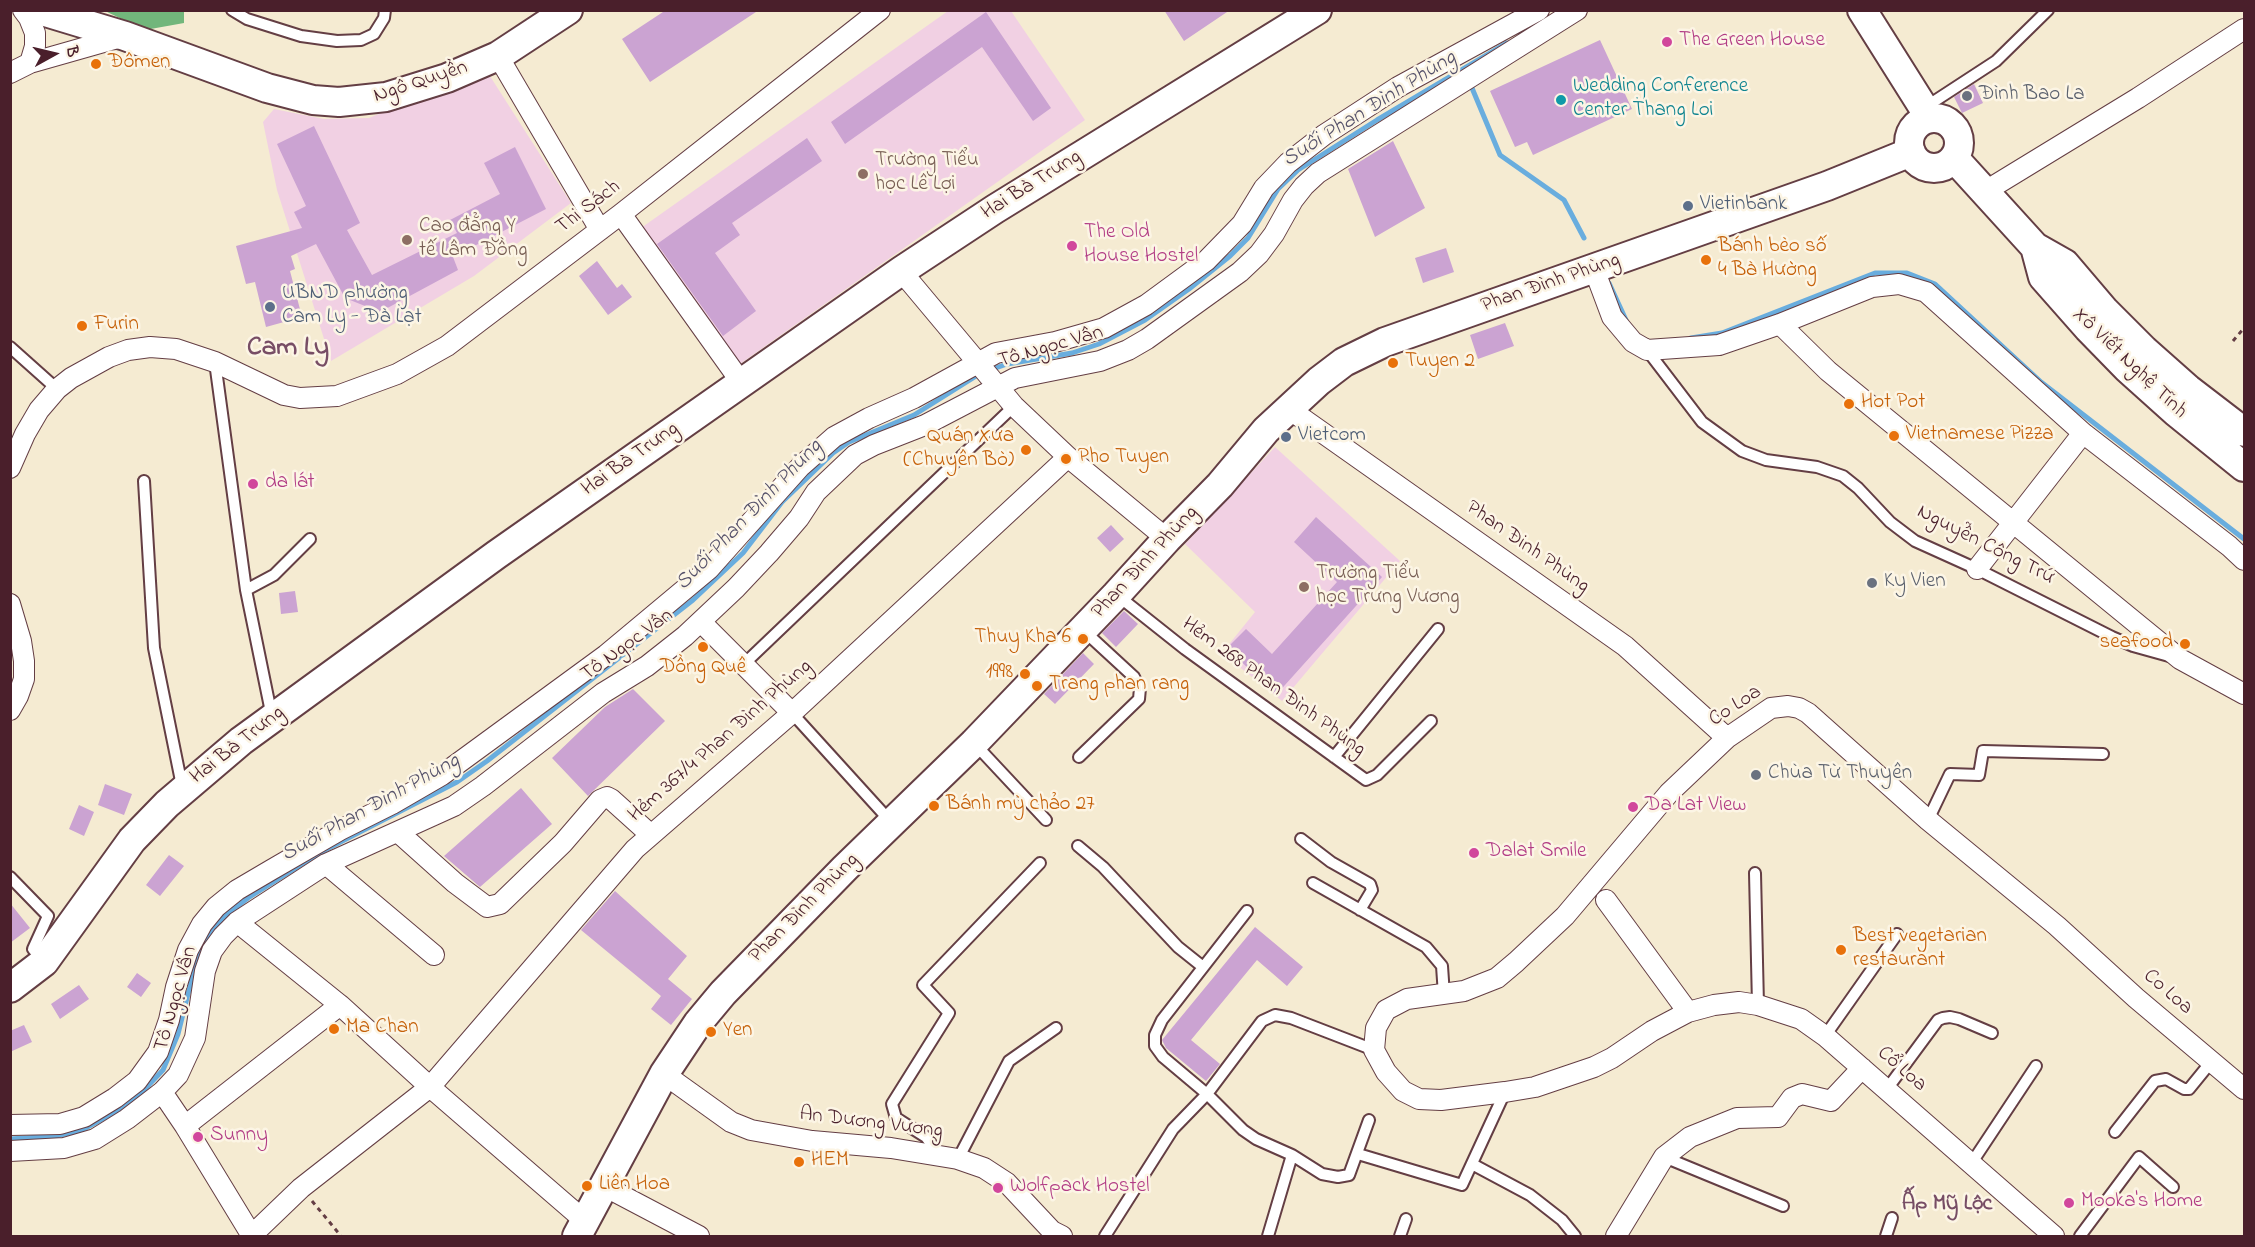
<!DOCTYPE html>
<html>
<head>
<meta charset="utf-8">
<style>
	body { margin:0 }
	#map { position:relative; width:2255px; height:1247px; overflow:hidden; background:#f5ebd2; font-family:"Indie Flower",sans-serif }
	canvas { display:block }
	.frame { position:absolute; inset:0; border:12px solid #4a1f2b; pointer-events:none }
	.north { position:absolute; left:24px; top:24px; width:60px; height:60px; -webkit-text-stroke:4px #fcf5e5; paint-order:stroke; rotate:82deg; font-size:16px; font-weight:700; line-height:24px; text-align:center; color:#4a1f2b }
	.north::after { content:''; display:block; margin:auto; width:21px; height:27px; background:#4a1f2b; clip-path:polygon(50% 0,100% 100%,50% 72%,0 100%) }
</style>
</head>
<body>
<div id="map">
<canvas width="2255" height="1247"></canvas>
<div class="frame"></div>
<div class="north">B</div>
</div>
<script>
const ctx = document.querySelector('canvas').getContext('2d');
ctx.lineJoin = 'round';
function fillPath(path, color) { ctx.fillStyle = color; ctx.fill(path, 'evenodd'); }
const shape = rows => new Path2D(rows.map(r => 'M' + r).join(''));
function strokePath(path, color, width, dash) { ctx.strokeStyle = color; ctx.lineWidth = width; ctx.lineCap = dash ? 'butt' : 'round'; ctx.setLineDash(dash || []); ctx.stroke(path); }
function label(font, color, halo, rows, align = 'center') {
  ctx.font = font + ' "Indie Flower",sans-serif'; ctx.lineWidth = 5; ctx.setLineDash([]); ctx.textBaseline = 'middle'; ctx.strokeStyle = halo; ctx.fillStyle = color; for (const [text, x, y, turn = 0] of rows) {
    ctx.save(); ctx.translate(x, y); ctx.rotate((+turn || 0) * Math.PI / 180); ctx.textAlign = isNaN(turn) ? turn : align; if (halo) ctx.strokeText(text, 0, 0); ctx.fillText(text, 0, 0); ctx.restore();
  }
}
const built = shape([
	[948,11,1011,11,1085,120,740,364,641,228],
	[488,73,571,203,474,276,331,361,277,190,263,122,274,109,324,119,369,118,464,79],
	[1275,447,1400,561,1282,701,1222,653,1255,612,1185,544]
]);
const forest = shape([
	[105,11,184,11,184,23,145,30]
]);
const stream = shape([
	[1472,88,1500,155,1564,200,1584,238],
	[1609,283,1626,320],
	[1691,338,1722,333,1875,273,1907,273,1935,284,2041,382,2244,539],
	[990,370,1007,364,1072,353,1099,344,1145,320,1189,289,1230,256,1248,238,1278,189,1298,170,1377,120,1507,43],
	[10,1139,55,1136,80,1131,117,1111,144,1090,163,1070,178,1034,197,958,210,933,226,915,248,898,321,852,457,782,487,761,693,600,743,553,782,502,833,453,849,442,914,415,981,373]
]);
const building = shape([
	[666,10,759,10,650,82,622,39],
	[1164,10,1230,10,1184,41],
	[986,12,1051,108,1033,121,982,47,845,144,831,122],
	[1600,40,1632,109,1533,155,1527,142,1515,147,1490,91],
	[1974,84,1983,103,1962,113,1954,97],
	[314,126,360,223,347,230,372,275,457,233,450,220,500,194,484,163,515,147,546,209,453,257,458,270,380,312,345,298,316,244,291,256,295,269,290,271,302,317,266,327,255,282,246,284,236,246,302,228,294,212,306,206,277,144],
	[807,138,822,161,732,223,740,235,715,253,756,311,723,336,657,244],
	[1393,141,1425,208,1375,237,1348,169],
	[1446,248,1454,272,1423,283,1415,258],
	[597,261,617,288,622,284,632,297,608,315,579,276],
	[1505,323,1514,346,1478,359,1470,335],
	[1316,517,1382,577,1276,695,1227,648,1246,629,1272,654,1337,582,1294,542],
	[1111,525,1124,539,1110,552,1097,538],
	[295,591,298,612,281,614,279,593],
	[1124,611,1138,624,1116,647,1102,633],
	[1083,653,1094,664,1055,704,1044,694],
	[633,689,665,721,588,796,552,758,605,707],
	[105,784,132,794,124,815,98,805],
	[521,788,552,824,480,887,444,856],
	[79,805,94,812,84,836,69,829],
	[169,855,184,866,160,896,146,885],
	[615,891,687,956,668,979,692,999,671,1025,651,1009,661,996,581,930],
	[10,903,30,928,10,943],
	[1255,927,1303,967,1287,986,1257,960,1191,1040,1220,1064,1206,1081,1166,1048,1162,1040],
	[137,973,151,983,141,997,127,987],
	[79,985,89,999,60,1019,51,1004],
	[24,1025,32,1042,10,1052,10,1031]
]);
const path = shape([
	[2233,341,2244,328],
	[312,1201,341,1236]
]);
const lane = shape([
	[232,10,247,19,301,36,337,41,361,40,374,34,384,18,385,10],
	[1924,108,1996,61,2048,10],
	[10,347,57,389],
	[1647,350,1702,422,1742,451,1766,460,1817,467,1843,476,1858,488,1890,522,1915,541,1977,569,2112,637,2133,646,2169,656],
	[215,362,246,590,272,717],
	[144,481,154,648,182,786],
	[246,590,274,575,310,539],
	[1117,595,1185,649,1366,780,1377,775,1431,721],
	[744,664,1014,406],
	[792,713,891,822],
	[974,743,1046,820],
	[1079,757,1139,699,1140,688,1134,677,1083,630],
	[1334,757,1438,629],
	[1928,820,1950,774,1979,775,1983,751,2103,754],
	[1301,839,1331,862,1370,884,1372,890,1360,910],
	[1078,846,1103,867,1178,947,1203,967],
	[1755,873,1758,1005],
	[10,877,48,916,33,949,44,962],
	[1313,883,1426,947,1442,966,1444,995],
	[1247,911,1162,1020,1155,1035,1155,1046,1163,1057,1207,1094,1243,1130,1256,1139,1292,1155,1322,1174,1338,1177,1349,1175,1369,1120],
	[1825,1036,1897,934],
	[1887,1089,1938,1020,1943,1018,1950,1017,1959,1019,1992,1033],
	[2115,1132,2155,1081,2166,1079,2184,1089,2189,1089,2211,1062],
	[1358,1154,1462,1185,1505,1092],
	[940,1156,926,1137,896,1118,892,1104,949,1013,923,985,1040,863],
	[1664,1157,1783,1206],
	[958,1159,1009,1061,1056,1028],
	[1472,1164,1530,1195,1562,1220,1575,1236],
	[1971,1164,2036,1066],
	[1105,1236,1173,1129,1207,1094,1262,1021,1275,1015,1291,1018,1374,1050],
	[1268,1236,1292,1155],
	[1400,1236,1406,1219],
	[1886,1236,1892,1218],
	[2080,1236,2139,1157,2173,1187]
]);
const street = shape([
	[23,10,29,18,35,33,35,46,30,63],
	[498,56,600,230],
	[10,73,30,63,125,36],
	[1984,192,2138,98,2244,29],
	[621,214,741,382],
	[1594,269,1612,317,1633,342,1647,350,1719,345,1780,324,1872,287,1899,284,1926,292,2083,433,2229,546,2244,560],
	[901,271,1014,406,1068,457,1167,539],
	[1780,324,1828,371,2180,659,2244,694],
	[1289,409,1625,646,1727,738],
	[10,468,25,434,39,410,57,389,71,378,109,357,128,350,150,347,176,349,215,362,284,395,300,398,337,396,397,374,447,346,621,214,880,10],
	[1977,569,2083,433],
	[10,604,21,641,24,661,24,679,18,696,10,710],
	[701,622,792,713],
	[398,832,455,883,487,907,500,904,563,843,600,800,607,797,611,799,651,835],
	[326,864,434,955],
	[1606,900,1688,1012],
	[237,922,340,1005,430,1087,585,1221],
	[664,1074,731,1122,751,1130,812,1141,891,1148,958,1159,984,1168,1007,1183,1052,1231,1062,1236],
	[162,1092,185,1126,340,1005],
	[10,1125,60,1124,84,1117,115,1098,137,1081,158,1052,169,1020,176,987,188,950,202,924,216,907,237,890,271,870,340,830,392,804,442,775,606,655,709,569,800,467,834,437,869,418,914,398,996,353,1055,342,1104,328,1146,305,1206,261,1242,224,1264,188,1288,163,1324,135,1398,87,1539,10],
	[185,1126,252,1236],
	[10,1151,64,1148,95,1139,127,1119,162,1092,178,1075,195,1038,205,971,212,951,223,936,237,922,326,864,454,806,483,786,603,693,647,666,685,636,736,588,769,553,799,518,816,492,855,455,874,445,925,425,1015,378,1100,361,1128,350,1147,339,1240,272,1259,254,1274,234,1293,200,1304,186,1318,173,1577,10],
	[604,1186,699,1236],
	[251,1236,301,1188,430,1087,635,849,792,713,1068,457],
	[1616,1236,1664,1157,1690,1137,1737,1118,1778,1117,1792,1098,1802,1094,1831,1101,1862,1068],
	[2054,1236,1825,1036,1801,1019,1758,1005,1739,1002,1714,1005,1688,1012,1652,1031,1612,1058,1594,1067,1535,1087,1505,1092,1441,1100,1419,1099,1403,1091,1386,1072,1374,1050,1376,1028,1386,1010,1407,999,1464,991,1497,978,1516,962,1565,916,1669,793,1727,738,1771,708,1788,706,1799,708,1808,713,1928,820,2057,926,2136,998,2244,1089]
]);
const secondary = shape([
	[39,10,125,36,267,88,313,100,339,102,386,97,447,78,498,56,568,10],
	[1862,10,1930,118],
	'1909 143a25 25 0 1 1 50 0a25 25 0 1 1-50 0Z',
	[1954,158,2035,247,2065,264,2105,311,2144,350,2188,389,2244,432],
	[2035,247,2043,277,2088,328,2127,368,2176,412,2244,467],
	[10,988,44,962,132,840,167,804,241,741,496,555,901,271,995,209,1317,10],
	[577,1236,664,1074,698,1023,723,993,845,868,974,743,1116,595,1167,539,1220,485,1266,430,1319,381,1344,362,1385,342,1827,186,1911,152]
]);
const markers = [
	[1667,42,6,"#d1479c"],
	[96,64,6,"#e8710a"],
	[1967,96,6,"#6b7280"],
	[1561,100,6,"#0f9aa8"],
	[863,174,6,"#8d6e63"],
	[1688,206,6,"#5c6f8a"],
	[407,240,6,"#8d6e63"],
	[1072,246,6,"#d1479c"],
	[1706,260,6,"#e8710a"],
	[270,307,6,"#5c6f8a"],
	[82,326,6,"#e8710a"],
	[1393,363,6,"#e8710a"],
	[1849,404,6,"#e8710a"],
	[1894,436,6,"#e8710a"],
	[1286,437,6,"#5c6f8a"],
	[1026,450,6,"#e8710a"],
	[1066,459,6,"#e8710a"],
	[253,484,6,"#d1479c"],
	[1872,583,6,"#6b7280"],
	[1304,587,6,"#8d6e63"],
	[1083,639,6,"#e8710a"],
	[2185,644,6,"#e8710a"],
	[703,647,6,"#e8710a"],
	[1025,674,6,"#e8710a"],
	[1037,686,6,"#e8710a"],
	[1756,775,6,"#6b7280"],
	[934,806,6,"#e8710a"],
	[1633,807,6,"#d1479c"],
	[1474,853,6,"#d1479c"],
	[1841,950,6,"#e8710a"],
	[334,1029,6,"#e8710a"],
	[711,1032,6,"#e8710a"],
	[198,1137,6,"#d1479c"],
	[799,1162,6,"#e8710a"],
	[587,1186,6,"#e8710a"],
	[998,1188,6,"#d1479c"],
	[2069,1203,6,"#d1479c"]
];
const hotelNames = [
	["The Green House",1679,42],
	["The Old",1084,234],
	["House Hostel",1084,258],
	["da lát",265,484],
	["Da Lat View",1645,807],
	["Dalat Smile",1486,853],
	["Sunny",210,1137],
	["Wolfpack Hostel",1010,1188],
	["Mooka's Home",2081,1203]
];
const foodNames = [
	["Đômen",108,64],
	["Bánh bèo số",1718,248],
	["4 Bà Hường",1718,272],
	["Furin",94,326],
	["Tuyen 2",1405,363],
	["Hot Pot",1861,404],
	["Vietnamese Pizza",1906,436],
	["Quán Xưa",1014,438,"right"],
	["(Chuyên Bò)",1014,462,"right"],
	["Pho Tuyen",1078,459],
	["Thuy Kha 6",1071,639,"right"],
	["seafood",2173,644,"right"],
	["Dồng Quê",703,669,"center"],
	["1998",1013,674,"right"],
	["Trang phan rang",1049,686],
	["Bánh mỳ chảo 27",946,806],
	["Best vegetarian",1853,938],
	["restaurant",1853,962],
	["Ma Chan",346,1029],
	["Yen",723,1032],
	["HEM",811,1162],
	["Liên Hoa",599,1186]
];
const streetNames = [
	["Ngô Quyền",421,83,-18],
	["Hai Bà Trưng",1032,186,-32],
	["Thi Sách",589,208,-37],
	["Phan Đình Phùng",1551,284,-19],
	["Tô Ngọc Vân",1051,348,-16],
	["Xô Viết Nghệ Tĩnh",2129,364,44],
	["Hai Bà Trưng",631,460,-35],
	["Nguyễn Công Trứ",1985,546,27],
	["Phan Đinh Phùng",1527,548,35],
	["Phan Đình Phùng",1146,563,-47],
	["Tô Ngọc Vân",628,646,-36],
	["Hẻm 268 Phan Đình Phùng",1273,688,36],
	["Co Loa",1736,707,-33],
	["Hẻm 367/4 Phan Đình Phùng",721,742,-41],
	["Hai Bà Trưng",238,746,-38],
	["Phan Đình Phùng",805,909,-45],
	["Co Loa",2167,993,41],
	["Tô Ngọc Vân",177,999,-74],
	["Cổ Loa",1901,1070,41],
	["An Dương Vương",871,1124,7]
];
const cultureNames = [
	["Wedding Conference",1573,88],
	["Center Thang Loi",1573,112]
];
const worshipNames = [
	["Đình Bao La",1979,96],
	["Ky Vien",1884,583],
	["Chùa Từ Thuyên",1768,775]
];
const educationNames = [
	["Trường Tiểu",875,162],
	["học Lê Lợi",875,186],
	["Cao đẳng Y",419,228],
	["tế Lâm Đồng",419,252],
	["Trường Tiểu",1316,575],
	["học Trưng Vương",1316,599]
];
const serviceNames = [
	["Vietinbank",1700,206],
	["UBND phường",282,295],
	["Cam Ly - Đà Lạt",282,319],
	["Vietcom",1298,437]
];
const waterNames = [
	["Suối Phan Đình Phùng",1370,110,-32],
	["Suối Phan Đình Phùng",750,516,-46],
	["Suối Phan Đình Phùng",371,809,-29]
];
const neighbourhoodNames = [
	["Ấp Mỹ Lộc",1947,1205]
];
const districtNames = [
	["Cam Ly",288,350]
];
fillPath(built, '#f1d0e3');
fillPath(forest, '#72b67b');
strokePath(stream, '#69adde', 5);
fillPath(building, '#cba3d2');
strokePath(lane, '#643e44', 14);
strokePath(street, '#643e44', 22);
strokePath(secondary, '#643e44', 32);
strokePath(path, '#643e44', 3, [4.5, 4.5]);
strokePath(lane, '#fff', 10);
strokePath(street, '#fff', 20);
strokePath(secondary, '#fff', 28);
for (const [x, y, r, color] of markers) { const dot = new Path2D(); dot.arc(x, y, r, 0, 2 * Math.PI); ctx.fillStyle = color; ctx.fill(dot); strokePath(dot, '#fcf5e5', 2); }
label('21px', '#b23c85', '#fcf5e5', hotelNames, 'left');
label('21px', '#c56008', '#fcf5e5', foodNames, 'left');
label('21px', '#4a1f2b', '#fcf5e5', streetNames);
label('21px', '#0d838f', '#fcf5e5', cultureNames, 'left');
label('21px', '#5b616d', '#fcf5e5', worshipNames, 'left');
label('21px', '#785e54', '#fcf5e5', educationNames, 'left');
label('21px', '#4e5e75', '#fcf5e5', serviceNames, 'left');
label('italic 22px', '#55516a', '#fcf5e5', waterNames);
label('bold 22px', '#774d65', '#fcf5e5', neighbourhoodNames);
label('bold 27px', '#774d65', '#fcf5e5', districtNames);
</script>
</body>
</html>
